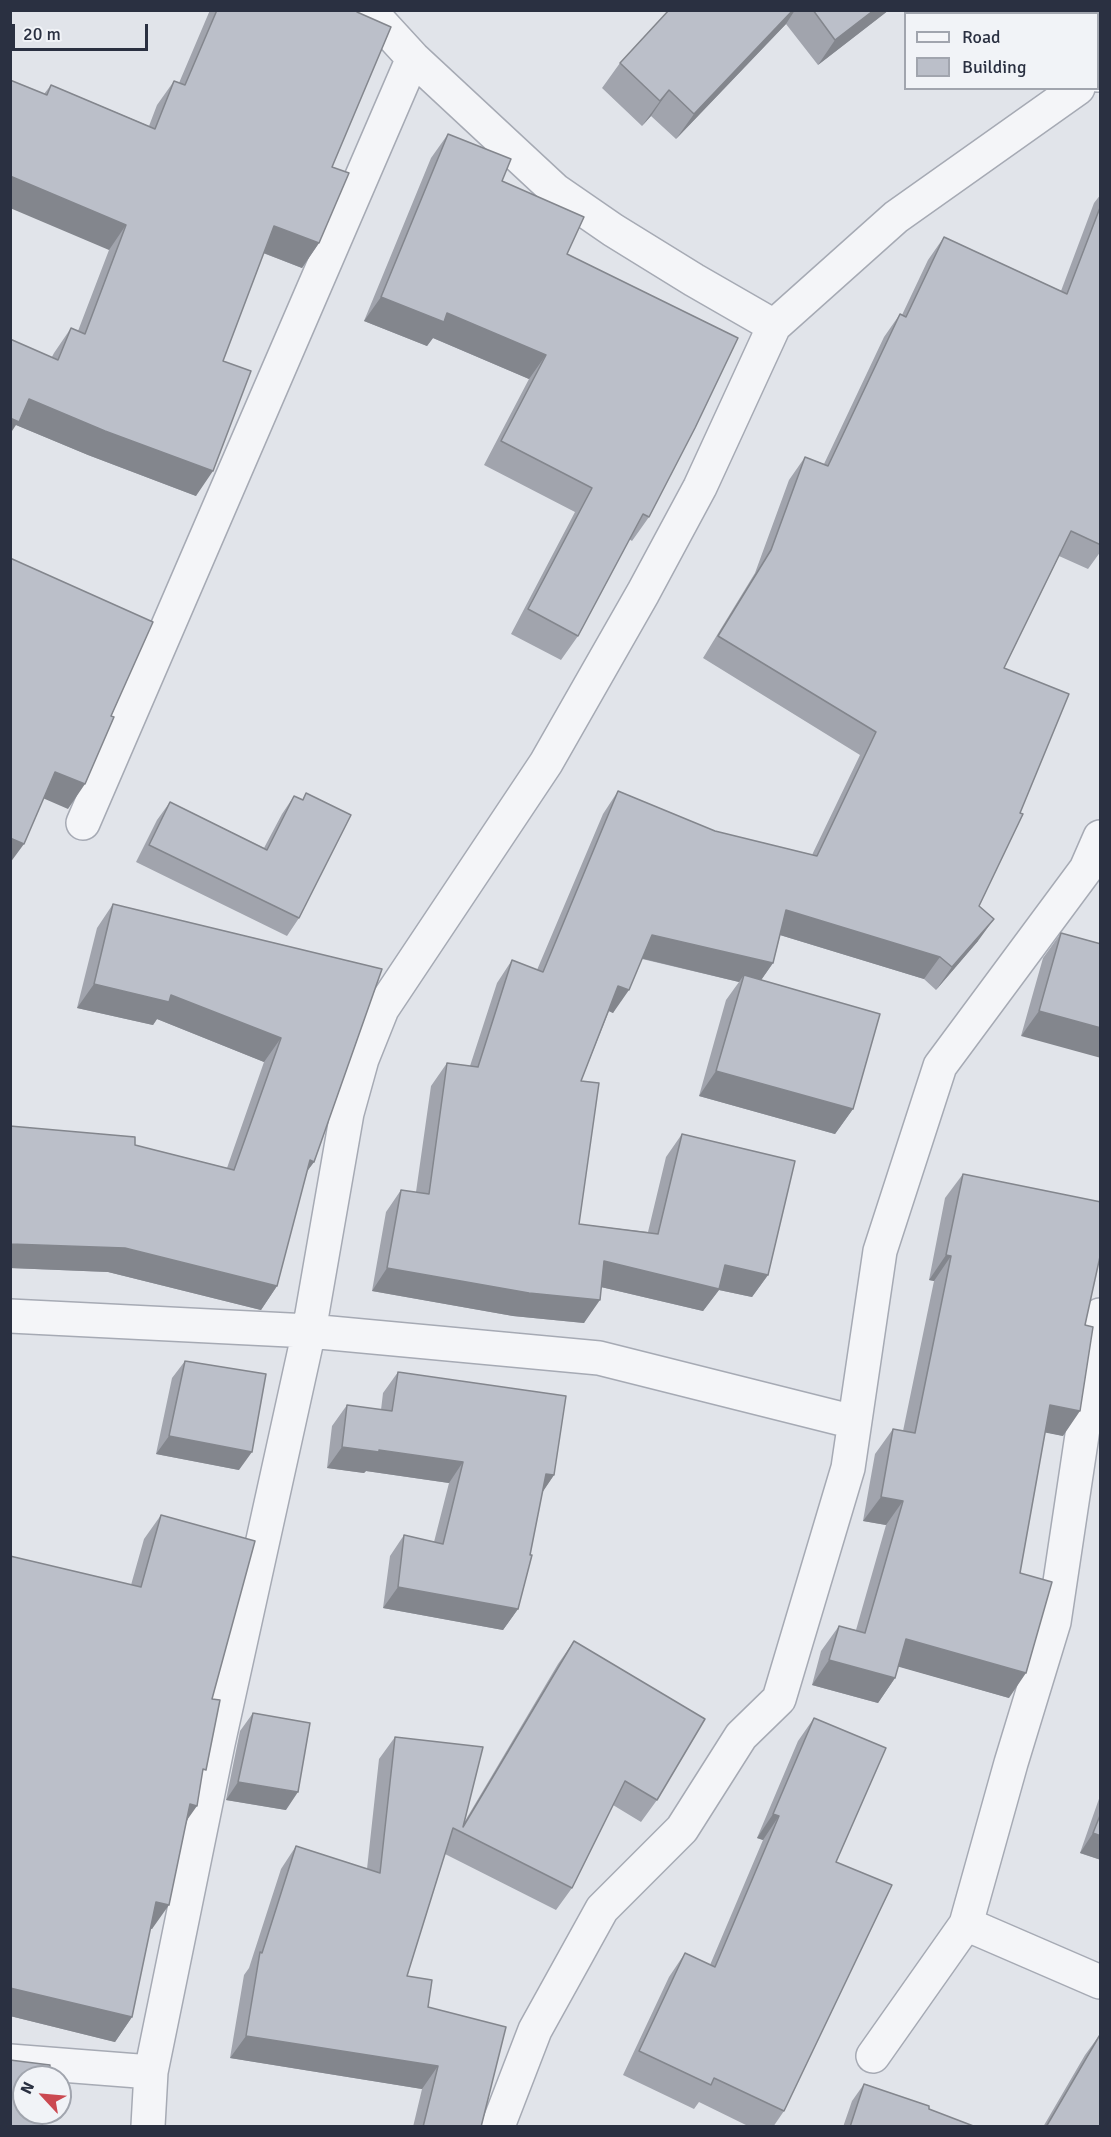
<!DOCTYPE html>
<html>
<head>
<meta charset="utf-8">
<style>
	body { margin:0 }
	#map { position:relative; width:1111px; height:2137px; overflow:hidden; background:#e1e4ea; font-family:Signika,sans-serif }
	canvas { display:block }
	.frame { position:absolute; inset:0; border:12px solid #2a3041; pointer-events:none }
	.legend { position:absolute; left:904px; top:12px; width:195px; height:78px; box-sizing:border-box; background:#f1f3f7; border:2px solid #a1a5ae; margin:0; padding:8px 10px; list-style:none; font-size:18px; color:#2a3041 }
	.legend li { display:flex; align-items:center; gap:12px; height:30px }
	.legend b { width:30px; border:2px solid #a1a5ae }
	.north { position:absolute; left:12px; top:2065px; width:60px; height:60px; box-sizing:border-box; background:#f1f3f7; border:2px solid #a1a5ae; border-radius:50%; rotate:296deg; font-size:16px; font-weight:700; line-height:24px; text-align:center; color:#2a3041 }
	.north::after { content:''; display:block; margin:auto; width:21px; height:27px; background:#cb4951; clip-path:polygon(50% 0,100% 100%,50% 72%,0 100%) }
	.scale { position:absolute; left:12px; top:24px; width:136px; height:27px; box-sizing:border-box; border:3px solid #2a3041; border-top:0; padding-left:8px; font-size:18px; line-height:21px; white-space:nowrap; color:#2a3041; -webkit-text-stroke:4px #f1f3f7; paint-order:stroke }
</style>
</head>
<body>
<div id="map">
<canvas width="1111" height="2137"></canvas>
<div class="frame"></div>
<ul class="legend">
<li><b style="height:8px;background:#f4f5f8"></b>Road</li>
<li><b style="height:16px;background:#bbbfc9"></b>Building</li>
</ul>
<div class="north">N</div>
<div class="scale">20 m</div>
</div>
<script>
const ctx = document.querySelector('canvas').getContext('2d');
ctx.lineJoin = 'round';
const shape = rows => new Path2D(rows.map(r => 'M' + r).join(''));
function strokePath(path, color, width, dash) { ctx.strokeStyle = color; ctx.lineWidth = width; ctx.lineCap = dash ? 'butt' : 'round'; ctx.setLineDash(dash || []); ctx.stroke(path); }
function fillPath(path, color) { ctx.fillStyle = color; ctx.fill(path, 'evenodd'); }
const street = shape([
	[369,10,413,58,555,190,613,230,694,280,774,326],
	[1038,10,1041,14],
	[1098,75,1100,73],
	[83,823,413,58],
	[10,1316,309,1331,599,1358,854,1422],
	[966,1924,1100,1982],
	[873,2056,966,1924,1011,1763,1054,1622,1100,1315],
	[10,2061,151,2072],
	[148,2126,151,2072,218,1744,309,1331,347,1113,362,1059,382,1009,546,763,643,593,700,487,774,326,896,217,1078,88],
	[498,2126,535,2030,602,1909,682,1829,741,1736,779,1699,848,1468,880,1251,940,1066,1086,869,1100,837]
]);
const wall = shape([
	[210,10,357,10,319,243,302,268,263,253,223,361,196,496,88,455,16,425,54,353,71,328,78,331,109,250,44,94,51,85,149,126,157,105,174,81,179,83],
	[669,10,889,10,818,65,786,24,676,139,651,116,642,126,602,88,620,63],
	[448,134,502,181,567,254,649,517,632,541,629,539,578,636,561,660,511,634,575,512,484,465,529,379,433,338,427,346,364,321,431,158],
	[1101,194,1101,551,1088,569,1059,556,1004,668,979,906,978,941,936,990,924,979,780,935,773,963,761,980,853,1109,835,1134,699,1096,726,1000,739,982,642,959,613,1013,609,1011,581,1081,579,1224,648,1232,666,1157,682,1134,768,1275,752,1297,719,1290,703,1311,601,1287,584,1323,513,1316,372,1291,386,1212,401,1190,416,1192,431,1086,447,1063,470,1066,497,983,512,960,537,970,603,814,618,791,715,831,812,855,860,755,703,658,755,573,789,480,805,457,824,464,884,337,900,314,902,315,928,260,944,237,1061,291,1094,203],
	[306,793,299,918,287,936,136,862,157,820,170,802,264,848,282,814,294,796,302,800],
	[113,904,382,969,314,1162,307,1171,277,1286,261,1310,108,1272,10,1268,10,1126,135,1145,227,1168,264,1062,157,1019,153,1025,77,1008,97,928],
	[1061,933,1101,944,1021,1036,1043,958],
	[963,1174,1063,1436,1045,1432,1020,1573,1009,1698,898,1666,895,1678,878,1703,812,1685,821,1651,839,1626,856,1630,886,1525,863,1521,875,1454,893,1429,903,1431,934,1281,929,1280,945,1198],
	[185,1361,239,1470,156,1454,172,1378],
	[398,1372,554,1475,542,1492,518,1609,503,1630,383,1608,390,1556,404,1535,434,1542,449,1483,366,1471,364,1473,327,1468,332,1426,347,1405,381,1410,383,1393],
	[161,1515,212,1699,202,1775,152,1929,150,1929,132,2017,115,2042,10,2016,10,1556,131,1585,144,1539],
	[574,1641,657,1800,641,1822,613,1805,572,1888,556,1910,445,1854,407,1976,428,2007,481,2127,413,2127,422,2089,230,2058,244,1975,249,1968,281,1869,296,1846,367,1869,379,1759,395,1737,465,1821,558,1664],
	[253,1713,286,1810,226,1800,240,1731],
	[814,1718,836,1862,784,2111,773,2127,750,2127,699,2102,694,2109,623,2075,669,1977,685,1953,710,1965,763,1840,757,1838,798,1741],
	[1101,1793,1101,1860,1080,1853],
	[1101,2033,1101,2127,1043,2127,1085,2055],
	[864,2084,929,2109,976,2127,843,2127,852,2101]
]);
const shadedWall = shape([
	[793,10,795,10,786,24,676,139,694,114],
	[874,10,889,10,818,65,835,40],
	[669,90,651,116,642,126,660,101],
	[10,176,126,225,109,250,10,208],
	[274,226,319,243,302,268,256,250],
	[381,297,447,313,546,355,529,379,433,338,427,346,364,321],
	[29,399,213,471,196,496,88,455,16,425,10,434,10,418],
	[55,772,85,784,68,809,38,796],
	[10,838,24,844,10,863],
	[786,910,940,957,924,979,770,932],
	[994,919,978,941,936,990,952,967],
	[652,935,773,963,757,986,744,975,739,982,636,957],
	[94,984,171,995,281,1038,264,1062,157,1019,153,1025,77,1008],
	[618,986,629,990,613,1013,602,1008],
	[1039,1011,1101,1028,1101,1058,1021,1036],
	[716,1071,853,1109,835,1134,699,1096],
	[310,1160,314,1162,297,1185],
	[10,1244,125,1248,277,1286,261,1310,108,1272,10,1268],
	[946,1255,951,1256,934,1281,929,1280],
	[604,1261,725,1265,768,1275,752,1297,719,1290,703,1311,588,1284],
	[387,1268,600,1300,584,1323,513,1316,372,1291],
	[1050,1405,1080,1411,1063,1436,1032,1430],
	[169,1436,252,1452,239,1470,156,1454],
	[342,1447,379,1450,463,1462,449,1483,366,1471,364,1473,327,1468],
	[546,1474,554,1475,540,1496],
	[881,1497,903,1501,886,1525,863,1521],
	[398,1587,518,1609,503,1630,383,1608],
	[906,1639,1026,1673,1009,1698,889,1664],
	[829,1660,895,1678,878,1703,812,1685],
	[238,1782,298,1792,286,1810,226,1800],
	[190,1804,197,1806,180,1830],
	[773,1814,779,1816,763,1840,757,1838],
	[1093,1833,1101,1836,1101,1860,1080,1853],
	[156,1902,169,1905,152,1929,139,1926],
	[10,1988,132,2017,115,2042,10,2016],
	[246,2036,438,2066,422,2089,230,2058]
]);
const building = shape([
	[217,10,357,10,357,12,391,27,332,167,349,173,319,243,274,226,223,361,251,371,213,471,105,431,29,399,19,422,10,418,10,339,58,360,71,328,85,334,126,225,10,176,10,80,47,95,51,85,155,129,174,81,185,85,217,10],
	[669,10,793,10,694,114,669,90,660,101,620,63,669,10],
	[813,10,874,10,835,40,813,10],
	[448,134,511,159,502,181,584,217,567,254,738,338,695,428,649,517,643,514,578,636,528,609,592,488,501,441,546,355,447,313,444,322,381,297,448,134],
	[1101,205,1101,545,1071,531,1004,668,1069,694,1020,813,1023,814,979,906,994,919,952,967,940,957,786,910,773,963,652,935,629,990,618,986,581,1081,599,1083,579,1224,658,1234,682,1134,795,1161,768,1275,725,1265,719,1289,604,1261,600,1300,529,1293,387,1268,401,1190,429,1194,447,1063,478,1067,512,960,543,972,618,791,715,831,817,856,876,732,718,636,771,550,805,457,828,466,900,314,906,317,944,237,1067,294,1101,205],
	[10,558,153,622,111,716,114,717,85,784,55,772,24,844,10,838,10,558],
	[306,793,351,815,299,918,149,845,170,802,267,850,294,796,303,800,306,793],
	[113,904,382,969,314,1162,310,1160,277,1286,125,1248,10,1244,10,1126,135,1137,135,1145,234,1170,281,1038,171,995,169,1002,94,984,113,904],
	[1061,933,1101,944,1101,1028,1039,1011,1061,933],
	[744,975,880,1014,853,1109,716,1071,744,975],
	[963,1174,1101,1202,1101,1252,1085,1325,1093,1327,1080,1411,1050,1405,1020,1573,1052,1582,1026,1673,906,1639,895,1678,829,1660,839,1626,865,1633,903,1501,881,1497,893,1429,915,1433,951,1256,946,1255,963,1174],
	[185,1361,266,1374,252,1452,169,1436,185,1361],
	[398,1372,566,1396,554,1475,546,1474,530,1555,532,1555,518,1609,398,1587,404,1535,443,1544,463,1462,379,1450,379,1452,342,1447,347,1405,392,1411,398,1372],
	[161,1515,255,1541,212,1699,220,1700,206,1770,203,1769,197,1806,190,1804,169,1905,156,1902,132,2017,10,1988,10,1556,141,1587,161,1515],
	[574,1641,705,1719,657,1800,625,1781,572,1888,453,1828,407,1976,432,1980,428,2007,506,2027,481,2127,423,2127,438,2066,246,2036,260,1952,262,1953,296,1846,380,1873,395,1737,483,1747,463,1827,574,1641],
	[253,1713,310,1723,298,1792,238,1782,253,1713],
	[814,1718,886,1748,836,1862,892,1885,784,2111,714,2078,711,2085,639,2051,685,1953,715,1967,779,1816,773,1814,814,1718],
	[1101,1813,1101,1836,1093,1833,1101,1813],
	[1101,2033,1101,2127,1046,2127,1101,2033],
	[10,2060,50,2065,49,2077,24,2077,24,2113,44,2113,42,2126,46,2127,10,2127,10,2060],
	[864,2084,929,2106,929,2109,976,2127,850,2127,864,2084]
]);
strokePath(street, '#a6aab4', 36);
strokePath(street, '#f4f5f8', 33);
fillPath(wall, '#a1a4ad');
fillPath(shadedWall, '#83868d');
fillPath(building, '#bbbfc9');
strokePath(building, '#83868d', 1.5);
</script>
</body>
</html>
